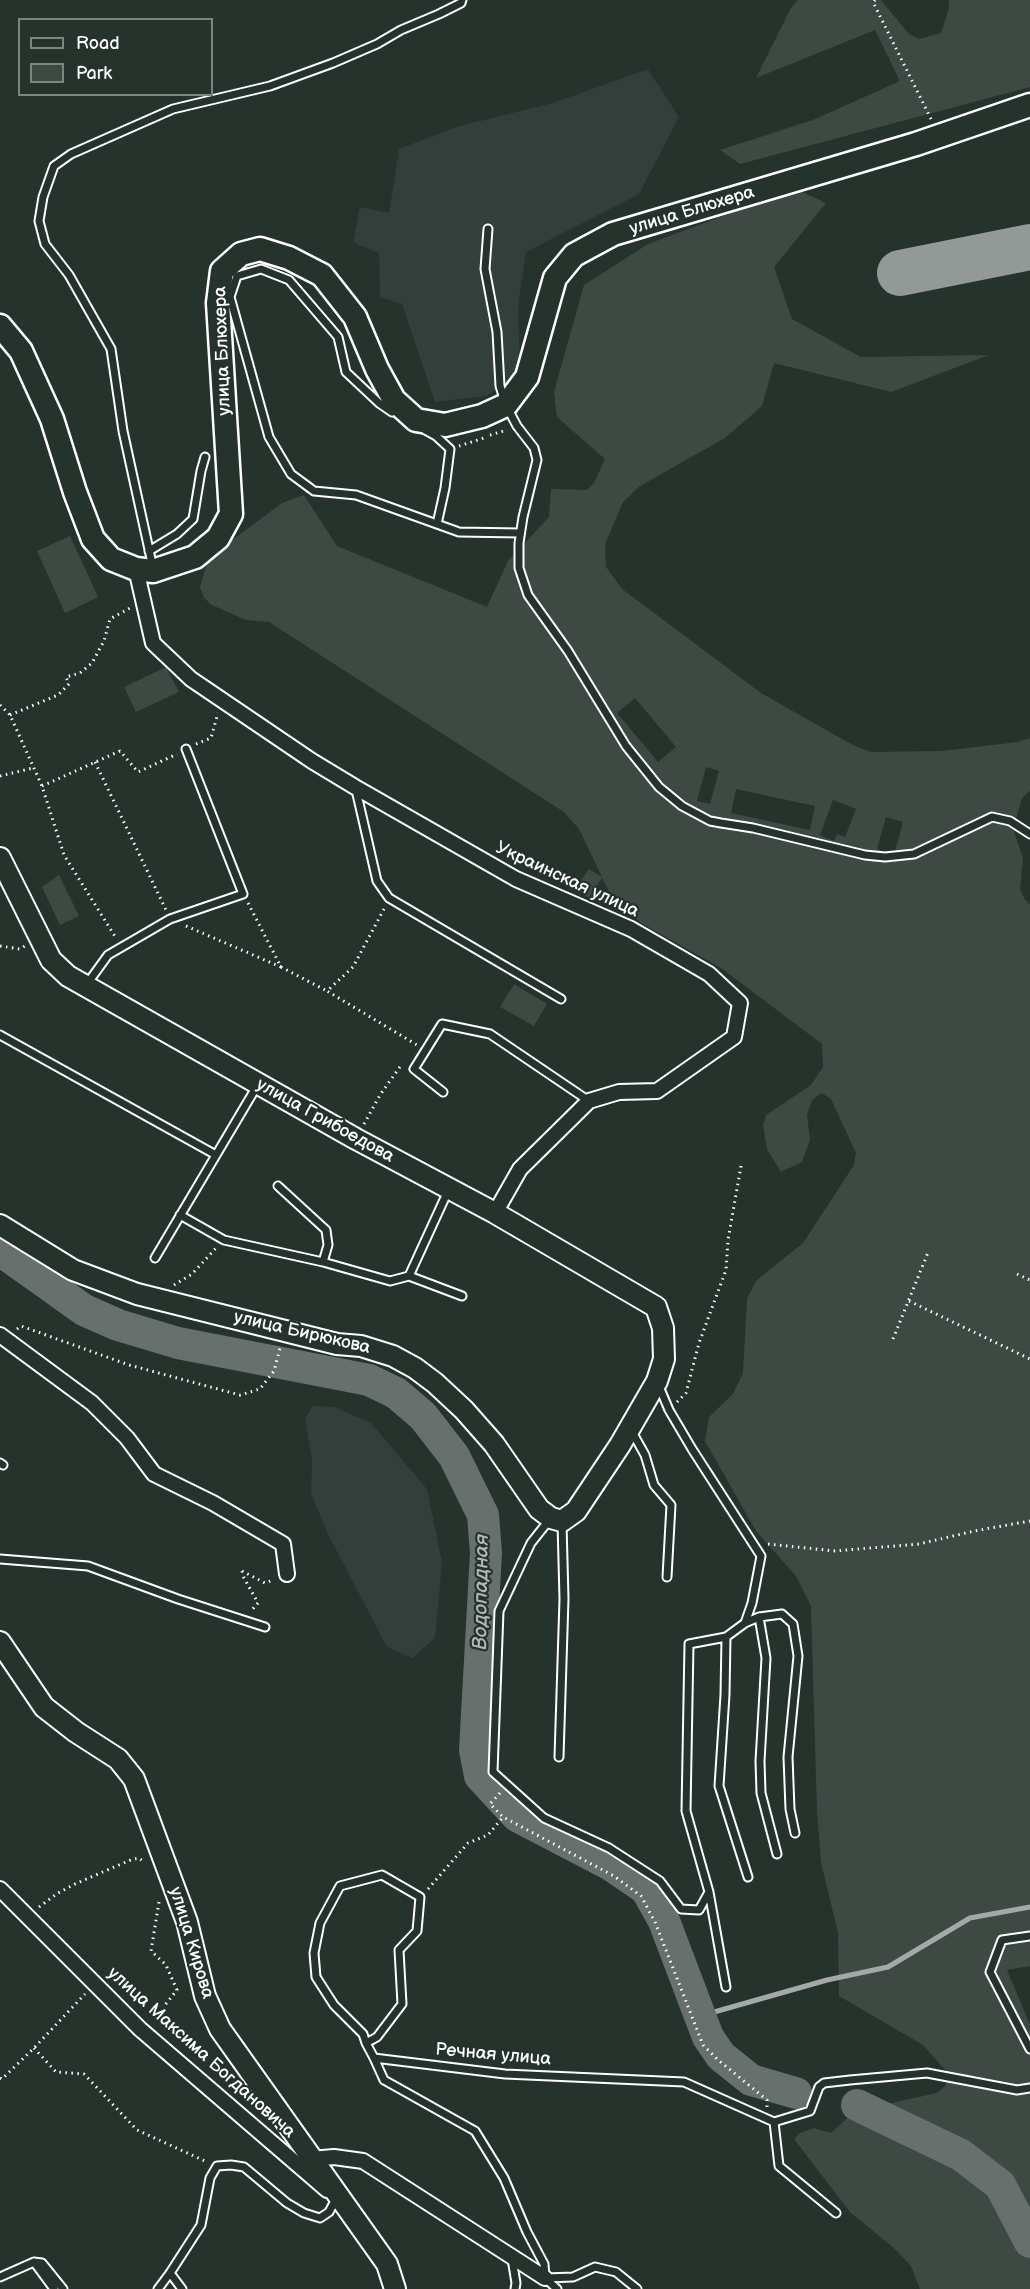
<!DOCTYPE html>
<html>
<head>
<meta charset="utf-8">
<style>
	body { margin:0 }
	#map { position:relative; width:1030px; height:2289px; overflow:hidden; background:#26332d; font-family:"Balsamiq Sans",sans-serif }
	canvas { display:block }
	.legend { position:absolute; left:18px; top:18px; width:195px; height:78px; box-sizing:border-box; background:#26332d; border:2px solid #7d8581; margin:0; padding:8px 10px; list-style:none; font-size:18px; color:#fff }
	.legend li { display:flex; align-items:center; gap:12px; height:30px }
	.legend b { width:30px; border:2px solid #7d8581 }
</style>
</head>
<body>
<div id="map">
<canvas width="1030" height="2289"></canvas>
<ul class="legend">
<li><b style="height:8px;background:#26332d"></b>Road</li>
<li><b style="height:16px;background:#3e4944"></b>Park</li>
</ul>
</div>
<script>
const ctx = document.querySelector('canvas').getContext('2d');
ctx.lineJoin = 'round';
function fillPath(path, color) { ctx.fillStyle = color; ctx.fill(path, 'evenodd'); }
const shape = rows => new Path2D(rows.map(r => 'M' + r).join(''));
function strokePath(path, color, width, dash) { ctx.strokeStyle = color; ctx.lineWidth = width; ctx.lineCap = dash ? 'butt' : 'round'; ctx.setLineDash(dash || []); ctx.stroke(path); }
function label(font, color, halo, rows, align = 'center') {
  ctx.font = font + ' "Balsamiq Sans",sans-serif'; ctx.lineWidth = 4.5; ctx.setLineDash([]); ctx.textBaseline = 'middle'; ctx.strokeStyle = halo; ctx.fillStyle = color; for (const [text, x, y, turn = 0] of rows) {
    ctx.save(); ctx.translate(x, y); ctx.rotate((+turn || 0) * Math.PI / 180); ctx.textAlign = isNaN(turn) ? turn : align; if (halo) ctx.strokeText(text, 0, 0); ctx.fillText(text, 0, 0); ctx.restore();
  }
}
const built = shape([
	[648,69,679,117,639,194,526,252,518,307,520,371,487,396,435,402,402,304,380,297,379,253,353,242,360,207,389,213,399,149,456,127,553,103],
	[313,1406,334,1407,371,1423,427,1489,442,1562,435,1638,412,1658,387,1647,328,1534,311,1494,312,1460,305,1418]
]);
const green = shape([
	[798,0,881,0,909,34,919,39,941,33,949,8,949,0,1030,0,1030,87,740,164,720,150,813,120,900,81,875,30,756,78,791,8],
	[796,189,826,203,774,267,792,319,861,357,989,355,891,392,774,363,762,406,725,438,640,486,623,502,605,544,606,567,622,589,761,693,849,743,870,752,942,751,1018,742,1030,738,1030,791,1022,798,1013,829,1023,858,1020,889,1025,900,1030,904,1030,1966,1007,1970,1030,2025,1030,2289,920,2289,911,2266,895,2249,850,2212,794,2139,800,2133,814,2128,831,2133,855,2111,937,2093,946,2085,947,2072,923,2045,839,1996,838,1933,821,1862,817,1812,811,1606,796,1576,756,1531,705,1441,709,1417,733,1394,743,1373,747,1298,757,1280,803,1243,854,1165,856,1153,831,1099,822,1093,812,1100,807,1115,810,1140,802,1162,781,1172,767,1149,763,1125,766,1115,811,1085,823,1067,822,1044,721,968,641,923,612,897,602,878,589,898,575,889,589,869,602,877,579,829,564,812,269,622,246,620,212,605,204,598,200,587,207,563,215,553,282,503,304,495,337,546,487,607,508,561,549,517,551,489,587,490,594,483,605,459,557,417,554,392,584,285,648,244],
	[635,698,676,747,658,762,617,713],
	[706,767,719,771,710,804,697,801],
	[736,789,815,806,810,830,731,813],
	[833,800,856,809,845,837,837,834,834,841,820,835],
	[886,817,903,822,894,855,877,849],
	[70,536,98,597,65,613,37,551],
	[166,667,179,692,136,712,124,687],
	[59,875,79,916,60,925,42,887],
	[514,984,547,1004,534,1026,500,1007]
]);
const stream = shape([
	[700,2016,827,1980,888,1967,970,1918,1030,1907]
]);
const river = shape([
	[0,1250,84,1310,118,1325,178,1343,369,1380,396,1393,423,1416,454,1456,483,1515,486,1553,475,1750,480,1776,517,1816,611,1865,646,1889,664,1921,708,2037,721,2056,751,2080,796,2093],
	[857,2105,961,2155,1000,2185,1030,2242]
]);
const taxiway = shape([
	[900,273,1030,247]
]);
const path = shape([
	[875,0,873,2,931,119],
	[490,435,507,430],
	[459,446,484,438],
	[0,705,10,715,42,786,64,855,116,938],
	[10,715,58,695,69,684,66,677,80,673,92,663,104,641,110,619,130,608],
	[196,744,211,738,218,713],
	[95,762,166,910],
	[0,776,33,768],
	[42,786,120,751,138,772,177,754],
	[248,903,281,967,327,991],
	[384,909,353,967,327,991,417,1045],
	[186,926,281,967],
	[0,946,20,949,25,946],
	[364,1124,380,1095,402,1064],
	[1017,1274,1030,1280],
	[174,1285,192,1274,216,1248],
	[909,1301,1030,1359],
	[17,1329,21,1326,129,1365,240,1395,260,1389,274,1371,280,1348],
	[893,1339,929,1250],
	[677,1402,686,1393,699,1343,726,1270,728,1240,741,1166],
	[768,1544,835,1551,919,1544,974,1531,1030,1521],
	[242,1571,244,1578,258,1603,250,1612],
	[242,1571,265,1583,273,1580],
	[500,1793,490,1804,503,1817,614,1876,641,1896,655,1922,703,2045,717,2059,767,2100,767,2108],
	[428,1889,468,1843,488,1835,503,1817],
	[159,1902,151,1951,166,1965,177,1990,165,2005],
	[39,1907,58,1893,75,1884,133,1859,139,1858,145,1863],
	[34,2048,56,2072,84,2074,137,2130,207,2162],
	[0,2078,2,2079,34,2048,85,1994]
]);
const lane = shape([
	[488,229,485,269,497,332,500,386,504,399],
	[508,409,517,426,534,448,537,460,523,517,519,543,519,568,528,595,568,651,626,746,659,787,682,806,710,821,721,823,753,828,865,855,885,857,914,854,992,817,1010,821,1030,834],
	[392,412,379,403,346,372,338,337,289,280,261,269,237,276,230,297,269,437,291,474,314,491,356,495,459,532,520,533],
	[425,430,436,436,450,449,445,488,437,524],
	[149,551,177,534,193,519,201,471,205,457],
	[153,568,123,431,111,349,69,275,45,244,39,221,43,197,54,166,71,154,173,109,270,86,333,63,377,44,401,30,439,14,461,3,462,0],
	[356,790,377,881,389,898,561,999],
	[87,984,108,955,170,919,243,894,186,749],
	[0,1035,216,1155],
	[443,1092,414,1069,442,1024,490,1034,589,1101],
	[278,1186,326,1230,328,1245,323,1262],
	[180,1215,224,1240,323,1262,390,1281,409,1276,462,1296],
	[155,1258,257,1086],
	[409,1276,448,1191],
	[658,1384,669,1410,692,1449,761,1556,752,1603,745,1623],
	[631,1430,645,1455,654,1485,671,1505,667,1577],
	[0,1463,3,1465],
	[550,1519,531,1543,499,1611,493,1772,544,1818,609,1848,660,1881,681,1909,699,1910,709,1892,686,1811,689,1644,726,1637,745,1623,759,1617,766,1658,760,1761,761,1793,777,1854],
	[0,1559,88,1566,178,1599,265,1627],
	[759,1617,782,1614,793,1624,798,1656,788,1757,790,1809,795,1833],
	[726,1637,725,1695,719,1786,748,1877],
	[559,1757,564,1599,562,1523],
	[709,1892,726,1987],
	[1030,1936,1002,1940,990,1972,1030,2049],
	[366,2043,377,2037,402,2004,399,1950,417,1931,420,1897,382,1875,340,1886,320,1923,314,1953,316,1977,334,2005,363,2034,366,2043,374,2058],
	[774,2122,810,2111,819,2087,824,2083,850,2080,927,2073,1017,2090,1030,2088],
	[512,2259,516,2283,515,2289],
	[34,2262,54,2289],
	[170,2273,182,2289],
	[0,2277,34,2262,42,2263,63,2289],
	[545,2277,544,2264,527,2232,504,2178,475,2131,384,2080,374,2058,505,2074,684,2082,774,2122,779,2166,836,2213],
	[545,2278,573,2277,595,2267,616,2272,637,2289],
	[545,2278,557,2289],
	[158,2289,170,2273,201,2225,210,2178,217,2166,231,2165,244,2167,287,2203,304,2213,320,2218,329,2212,335,2201]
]);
const street = shape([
	[136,569,153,643,191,679,312,761,355,787,516,879,631,929,709,974,740,1003,734,1037,657,1091,619,1092,589,1101,520,1169,495,1213],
	[0,1335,92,1403,127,1438,154,1474,213,1503,283,1544,287,1574],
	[0,1889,140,2029,327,2190],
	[311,2159,334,2157,363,2161,545,2278]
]);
const secondary = shape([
	[0,858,51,960,68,976,356,1139,495,1213,656,1307,663,1328,664,1359,657,1381,620,1445,576,1511,562,1521,551,1518,539,1509,494,1444,464,1410,435,1383,415,1368,393,1356,361,1346,337,1344,137,1294,73,1270,0,1225],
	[0,1642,44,1707,76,1732,118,1759,134,1779,187,1922,205,1996,220,2029,387,2264,395,2289]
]);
const primary = shape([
	[0,326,21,351,52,419,75,492,93,539,111,559,136,569,153,571,195,557,218,538,231,514,218,303,222,271,241,254,260,249,289,258,322,275,355,317,377,369,394,400,416,420,445,425,482,416,506,405,527,377,555,278,574,255,613,234,916,144,1030,105]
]);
const streetNames = [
	["улица Блюхера",692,211,-17],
	["улица Блюхера",223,351,-92],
	["Украинская улица",567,880,25],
	["улица Грибоедова",325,1121,29],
	["улица Бирюкова",302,1333,13],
	["улица Кирова",191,1943,73],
	["улица Максима Богдановича",201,2053,42],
	["Речная улица",493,2055,5]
];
const waterNames = [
	["Водопадная",482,1592,-89]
];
fillPath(built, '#333f3a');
fillPath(green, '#3e4944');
strokePath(stream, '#a4a9a7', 5);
strokePath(river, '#67706c', 32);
strokePath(taxiway, '#929996', 46);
strokePath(lane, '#fff', 11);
strokePath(street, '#fff', 18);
strokePath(secondary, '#fff', 24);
strokePath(primary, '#fff', 27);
strokePath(path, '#fff', 3, [1.5, 4.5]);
strokePath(lane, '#26332d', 7);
strokePath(street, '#26332d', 14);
strokePath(secondary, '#26332d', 20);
strokePath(primary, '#26332d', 22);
label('18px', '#fff', '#26332d', streetNames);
label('italic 20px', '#b3b8b6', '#26332d', waterNames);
</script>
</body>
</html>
